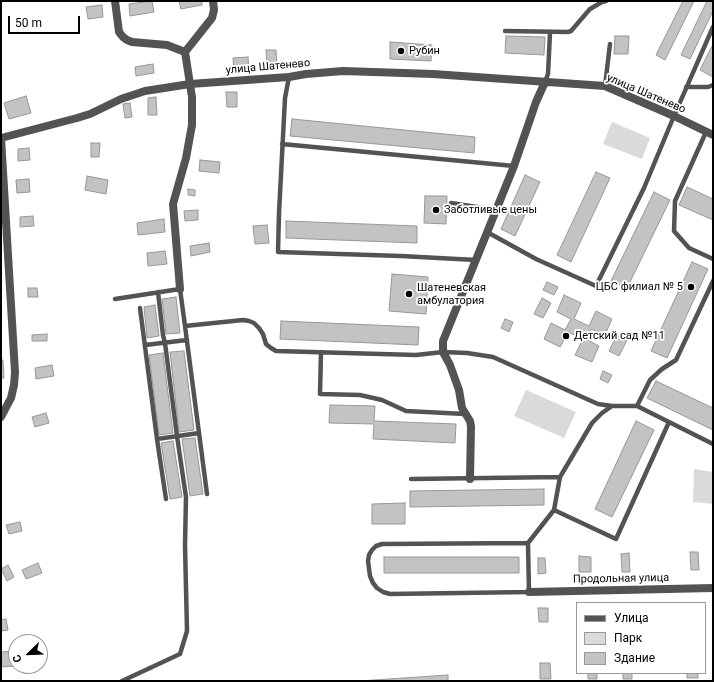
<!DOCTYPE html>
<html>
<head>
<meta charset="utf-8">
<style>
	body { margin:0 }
	#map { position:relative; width:714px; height:682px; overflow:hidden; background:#fff; font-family:Roboto,sans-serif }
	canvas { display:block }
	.frame { position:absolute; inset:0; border:2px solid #000; pointer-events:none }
	.legend { position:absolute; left:576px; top:602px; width:130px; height:72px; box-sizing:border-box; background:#fff; border:1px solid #999; margin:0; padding:5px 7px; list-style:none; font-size:12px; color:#000 }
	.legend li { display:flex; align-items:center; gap:8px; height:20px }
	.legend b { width:20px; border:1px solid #999 }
	.north { position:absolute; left:8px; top:634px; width:40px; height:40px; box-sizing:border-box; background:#fff; border:1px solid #999; border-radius:50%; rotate:247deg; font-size:11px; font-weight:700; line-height:16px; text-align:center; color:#000 }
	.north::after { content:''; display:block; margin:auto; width:14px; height:18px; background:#000; clip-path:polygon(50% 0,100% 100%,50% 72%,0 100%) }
	.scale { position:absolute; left:8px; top:16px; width:72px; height:18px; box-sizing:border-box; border:2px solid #000; border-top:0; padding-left:5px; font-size:12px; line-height:14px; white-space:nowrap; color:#000; -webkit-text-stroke:3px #fff; paint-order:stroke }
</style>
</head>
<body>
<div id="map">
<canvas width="714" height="682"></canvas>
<div class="frame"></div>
<ul class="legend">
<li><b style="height:5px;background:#535353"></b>Улица</li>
<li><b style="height:11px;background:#dadada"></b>Парк</li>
<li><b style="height:11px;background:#c3c3c3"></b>Здание</li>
</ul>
<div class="north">С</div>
<div class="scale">50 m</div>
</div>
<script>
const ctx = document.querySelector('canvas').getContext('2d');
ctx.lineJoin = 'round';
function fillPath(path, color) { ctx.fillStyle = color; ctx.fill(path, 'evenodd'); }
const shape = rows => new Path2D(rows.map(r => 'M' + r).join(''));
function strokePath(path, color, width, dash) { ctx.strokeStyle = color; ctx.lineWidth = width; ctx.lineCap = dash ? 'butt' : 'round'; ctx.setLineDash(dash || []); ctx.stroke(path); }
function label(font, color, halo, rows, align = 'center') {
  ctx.font = font + ' Roboto,sans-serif'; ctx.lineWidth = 3.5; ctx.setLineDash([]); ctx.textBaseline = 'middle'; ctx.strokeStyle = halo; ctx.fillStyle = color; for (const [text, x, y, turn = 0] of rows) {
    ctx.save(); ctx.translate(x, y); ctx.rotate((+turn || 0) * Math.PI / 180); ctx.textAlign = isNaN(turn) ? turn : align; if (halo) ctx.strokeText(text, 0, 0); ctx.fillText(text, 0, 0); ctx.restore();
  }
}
const green = shape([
	[612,122,650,138,642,159,603,144],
	[526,390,576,412,564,438,514,416],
	[694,469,713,472,713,504,693,502]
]);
const building = shape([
	[152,1,154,12,130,16,129,4,152,1],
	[179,1,202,1,202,5,181,9,179,1],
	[683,1,694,1,665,60,656,55,683,1],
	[707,1,713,1,713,11,690,59,681,55,707,1],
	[102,5,103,17,88,19,86,7,102,5],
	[506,36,545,37,544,55,505,53,506,36],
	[615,36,629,36,628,54,614,54,615,36],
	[390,42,432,45,431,61,390,59,390,42],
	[713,44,713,77,700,70,713,44],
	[266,50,276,50,277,69,267,69,266,50],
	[248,57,249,69,234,71,233,58,248,57],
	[153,64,154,73,136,76,135,67,153,64],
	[226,92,237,92,237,107,227,107,226,92],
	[26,96,31,113,9,119,4,103,26,96],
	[156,97,157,115,148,115,148,98,156,97],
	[130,103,132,117,125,118,123,104,130,103],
	[292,119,475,137,474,153,290,136,292,119],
	[91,143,100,143,99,157,91,157,91,143],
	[29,148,30,160,18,161,18,149,29,148],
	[200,160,220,162,219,173,199,171,200,160],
	[596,172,610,178,571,262,557,255,596,172],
	[525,175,540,182,515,236,501,229,525,175],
	[87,176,108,180,106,194,85,190,87,176],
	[29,179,30,192,17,193,16,180,29,179],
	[687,187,713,199,713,220,679,205,687,187],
	[188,189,195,190,195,196,188,195,188,189],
	[654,192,670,200,627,288,611,281,654,192],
	[425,196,447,196,446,224,424,223,425,196],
	[198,210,198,220,185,221,184,211,198,210],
	[33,216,34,226,20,227,20,217,33,216],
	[164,219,165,232,138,235,137,223,164,219],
	[286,221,417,226,417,243,286,238,286,221],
	[267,225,269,243,255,244,253,226,267,225],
	[209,243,210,252,191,256,190,246,209,243],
	[165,251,167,264,148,266,147,253,165,251],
	[692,262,708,269,667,358,651,351,692,262],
	[392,274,428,277,426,314,389,311,392,274],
	[547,282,558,287,554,295,543,290,547,282],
	[28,288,37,288,38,297,28,297,28,288],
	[564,295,581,303,574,319,589,326,596,311,612,319,605,335,591,329,586,339,599,346,592,362,575,355,583,339,568,332,560,347,544,339,551,323,565,330,571,319,557,312,564,295],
	[176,297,180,333,166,334,162,299,176,297],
	[542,298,551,303,543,318,534,314,542,298],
	[155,305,159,336,147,338,144,307,155,305],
	[505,319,513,322,509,332,501,328,505,319],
	[281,321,419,327,418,345,280,339,281,321],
	[47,334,47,341,32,341,32,335,47,334],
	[617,335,627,340,619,356,609,351,617,335],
	[184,351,194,430,179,432,170,352,184,351],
	[163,353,173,433,159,435,149,355,163,353],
	[1,360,3,360,4,378,1,378,1,360],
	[52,365,54,376,36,379,35,368,52,365],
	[603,371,612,375,608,383,600,379,603,371],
	[656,381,713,408,713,430,647,398,656,381],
	[330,405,375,406,374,421,456,424,455,443,373,439,374,424,329,423,330,405],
	[46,413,49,423,35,427,32,417,46,413],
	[636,421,654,430,612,517,595,509,636,421],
	[195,438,203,494,190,496,182,439,195,438],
	[173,441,182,497,170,499,161,443,173,441],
	[544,489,544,505,410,507,410,491,544,489],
	[405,503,405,524,372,524,372,504,405,503],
	[20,522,22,531,9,534,6,525,20,522],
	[690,552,698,552,699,570,691,570,690,552],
	[629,553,630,572,622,572,621,554,629,553],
	[579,556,591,557,591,572,579,572,579,556],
	[384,557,519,557,519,573,384,573,384,557],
	[538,558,545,558,546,573,538,574,538,558],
	[38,563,42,573,26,579,22,570,38,563],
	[8,565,14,577,7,581,1,569,8,565],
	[538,608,548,608,548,622,539,622,538,608],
	[6,619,8,630,1,631,1,620,6,619],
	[13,651,15,666,1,667,1,652,13,651],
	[540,663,550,663,551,679,540,679,540,663],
	[588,673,597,673,597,679,588,679,588,673],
	[623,673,632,673,632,679,623,679,623,673],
	[687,673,698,673,698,678,687,678,687,673],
	[448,675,448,681,359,681,448,675]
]);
const lane = shape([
	[505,31,568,32,571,31,590,9,602,2,606,1],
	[289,77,285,98,279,213,278,252,401,256,476,260],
	[545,82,548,74,550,33],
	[605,86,610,44],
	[686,87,708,87,713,85],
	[706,132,675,201,674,231,689,248,713,259],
	[282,144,514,166],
	[451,203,496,210],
	[487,232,536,259,596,286,644,188,674,116,713,27],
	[115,299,180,289,185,326,243,320,249,321,254,323,259,328,263,334,266,344,271,348,276,351,416,355,443,352,467,353,493,357,598,404,612,406,637,406,713,444],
	[140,308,157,439,166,499],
	[185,326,207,494],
	[145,345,187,340],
	[321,352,320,394,360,395,382,400,406,411,465,414],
	[637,406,650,380,662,369,676,360,713,281],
	[157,439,199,433],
	[411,479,560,477],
	[554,510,616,539,669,422],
	[528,543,382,544,376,546,372,550,369,555,368,561,370,576,373,583,377,588,383,592,390,594,529,592,528,543,554,510,560,477,592,423,602,413,612,406],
	[122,681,180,654,187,631,185,545,186,497,177,436,165,343,163,335,158,292]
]);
const street = shape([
	[115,1,119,32,123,37,127,40,132,42,167,45,185,52],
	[185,52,212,18,214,10,213,1],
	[1,138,77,118,90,114,121,99,145,91,190,84,289,77,306,74,343,71,433,74,605,86,674,116,713,135],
	[1,138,15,372,14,385,11,398,1,417],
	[180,289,173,204,186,158,192,125,192,97,185,52],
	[470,479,471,426,470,421,462,408,459,390,450,365,443,352,443,341,514,166,536,102,545,82],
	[529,592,713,588]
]);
const markers = [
	[401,51,4,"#000"],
	[436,210,4,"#000"],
	[691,287,4,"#000"],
	[409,294,4,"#000"],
	[566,336,4,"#000"]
];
const poiNames = [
	["Рубин",409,51],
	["Заботливые цены",444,210],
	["ЦБС филиал № 5",683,287,"right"],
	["Шатеневская",417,288],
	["амбулатория",417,301],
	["Детский сад №11",574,336]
];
const streetNames = [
	["улица Шатенево",268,67,-5],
	["улица Шатенево",646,94,23],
	["Продольная улица",621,579,-1]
];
fillPath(green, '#dadada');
fillPath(building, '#c3c3c3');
strokePath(building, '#979797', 1);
strokePath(lane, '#535353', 4.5);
strokePath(street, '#535353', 8);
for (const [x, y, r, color] of markers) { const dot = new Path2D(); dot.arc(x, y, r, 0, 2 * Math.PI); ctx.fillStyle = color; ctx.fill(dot); strokePath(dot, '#fff', 1.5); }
label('11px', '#000', '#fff', poiNames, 'left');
label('11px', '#000', '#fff', streetNames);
</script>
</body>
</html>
